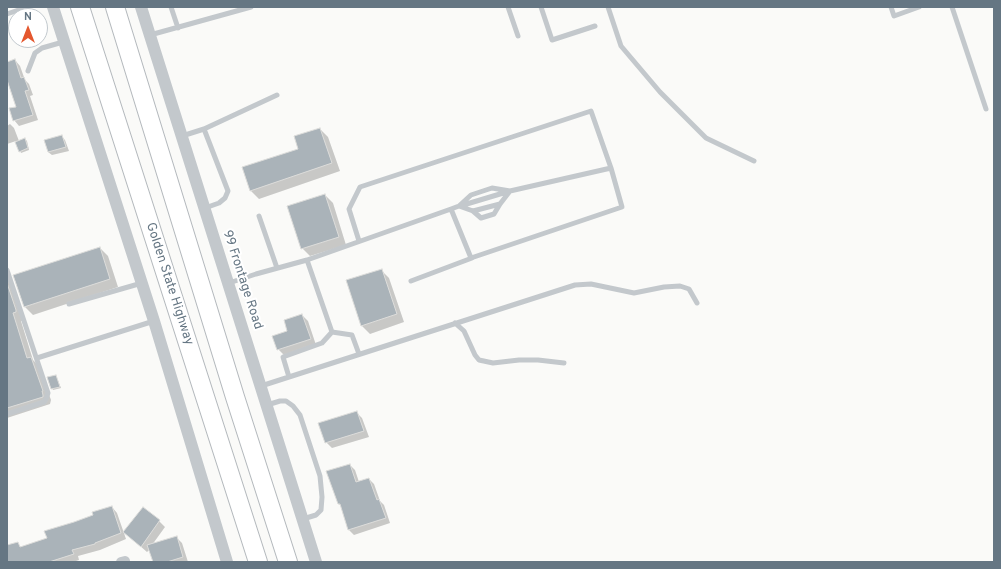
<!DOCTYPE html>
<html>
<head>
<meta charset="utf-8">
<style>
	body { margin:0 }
	#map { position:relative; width:1001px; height:569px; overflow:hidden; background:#fafaf8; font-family:Overpass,sans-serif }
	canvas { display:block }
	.frame { position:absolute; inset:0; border:8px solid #657683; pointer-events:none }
	.north { position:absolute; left:8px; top:8px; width:40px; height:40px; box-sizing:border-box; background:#fff; border:1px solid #c1c8cd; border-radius:50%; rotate:0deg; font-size:11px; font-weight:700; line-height:16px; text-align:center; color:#657683 }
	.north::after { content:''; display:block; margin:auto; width:14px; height:18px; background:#e4572e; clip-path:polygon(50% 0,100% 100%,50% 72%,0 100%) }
</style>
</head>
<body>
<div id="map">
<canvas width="1001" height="569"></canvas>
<div class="frame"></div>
<div class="north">N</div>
</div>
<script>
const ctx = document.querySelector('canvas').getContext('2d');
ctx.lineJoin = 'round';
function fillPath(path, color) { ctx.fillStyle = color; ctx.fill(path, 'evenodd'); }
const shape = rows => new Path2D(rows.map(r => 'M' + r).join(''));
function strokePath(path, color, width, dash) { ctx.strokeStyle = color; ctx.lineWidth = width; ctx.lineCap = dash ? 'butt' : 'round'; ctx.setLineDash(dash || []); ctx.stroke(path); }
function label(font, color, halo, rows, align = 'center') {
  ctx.font = font + ' Overpass,sans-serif'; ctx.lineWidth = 4; ctx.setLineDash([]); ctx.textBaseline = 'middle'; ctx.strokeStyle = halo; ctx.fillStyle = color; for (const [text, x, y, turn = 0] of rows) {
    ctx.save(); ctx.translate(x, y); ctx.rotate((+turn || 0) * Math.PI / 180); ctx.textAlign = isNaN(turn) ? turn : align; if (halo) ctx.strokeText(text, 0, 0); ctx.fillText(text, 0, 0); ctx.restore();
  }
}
const shadow = shape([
	[15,60,20,66,25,80,29,84,33,95,30,96,38,120,19,126,14,120,17,107,7,77,7,63],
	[10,124,14,128,19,141,25,139,27,141,29,150,21,153,16,141,7,144,7,126],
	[320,129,328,137,340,171,259,199,251,191,244,168,299,150],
	[61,136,65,140,69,151,52,155,48,152],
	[325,195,333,203,346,245,310,256,302,248],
	[100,248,108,256,118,287,33,315,25,307,14,276],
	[381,270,389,278,404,322,370,334,362,326,347,281],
	[7,275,24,320,21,321,33,360,39,366,51,400,50,404,7,418],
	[302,315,308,321,316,345,284,355,278,349,288,332],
	[56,376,61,388,53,390,52,388],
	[356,412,362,418,369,437,332,448,326,442],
	[350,465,355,470,359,482,369,479,374,484,380,501,384,505,390,523,354,535,349,530,342,507,339,504],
	[112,507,117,513,126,539,100,550,78,556,79,560,73,562,7,562,7,546,17,543,22,548,48,539],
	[159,521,165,527,152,545,177,538,182,543,188,562,154,562,150,549,147,552,124,532]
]);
const building = shape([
	[15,59,21,78,24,77,29,90,25,91,33,115,13,121,9,108,16,107,7,80,7,62,15,59],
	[320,128,332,163,250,191,242,167,298,149,294,136,320,128],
	[62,135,66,147,48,152,44,140,62,135],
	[25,138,28,148,19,152,15,142,25,138],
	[325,194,339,237,301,249,287,206,325,194],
	[100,247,110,279,24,307,13,275,100,247],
	[382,269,397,314,361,326,346,280,382,269],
	[7,283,16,310,16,312,13,313,27,358,31,357,43,391,42,391,43,395,43,397,7,408,7,283],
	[302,314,311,339,277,350,272,336,287,331,284,320,302,314],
	[56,375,60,387,51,389,47,377,56,375],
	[357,411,364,431,325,443,318,423,357,411],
	[350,464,356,482,369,478,377,500,379,499,386,518,348,530,340,504,338,504,326,471,350,464],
	[112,506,121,533,95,543,95,544,72,550,74,554,49,562,7,562,7,545,18,542,20,547,47,538,44,531,74,522,93,515,92,512,112,506],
	[143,507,160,520,141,547,123,532,143,507],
	[177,536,183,557,167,562,153,562,147,545,177,536]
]);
const service = shape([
	[171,7,178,28],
	[508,7,518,36],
	[541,7,552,40,595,26],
	[608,7,621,46,660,92,706,138,754,161],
	[891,7,894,16,919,7],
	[952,7,986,109],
	[7,14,27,7],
	[150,35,251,7],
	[28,71,35,53,42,48,63,42],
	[204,129,228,191,225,198,219,203,205,208],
	[182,136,204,129,277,95],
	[451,209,471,258,622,207,611,168],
	[473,211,481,218,494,214,500,204],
	[259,216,277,268],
	[359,241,349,209,360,187,591,111,611,168,510,191,500,204,473,211,459,206],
	[307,260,332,332],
	[7,270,48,393,46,399,44,402,7,414],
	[411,281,472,258],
	[229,283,256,274,307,260,451,209,459,206,471,195,492,188,510,191,460,206],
	[69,304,142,283],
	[455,323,464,331,475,355,479,360,493,363,519,360,538,360,564,363],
	[332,332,352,335,359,354],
	[37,358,154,321],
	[289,377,283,357,322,343,332,332],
	[261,386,575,285,591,284,634,293,664,287,680,286,689,289,697,303],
	[267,405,280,401,286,401,293,406,300,415,320,476,322,497,321,510,316,515,303,519]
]);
const minor = shape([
	[121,562,125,561,125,562]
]);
const tertiary = shape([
	[53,7,154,321,227,562],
	[141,7,316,562]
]);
const motorway = shape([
	[80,7,258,562],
	[115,7,235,397,288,562]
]);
const streetNames = [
	["99 Frontage Road",242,280,72],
	["Golden State Highway",169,284,72]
];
fillPath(shadow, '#0003');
fillPath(building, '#aab3b9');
strokePath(building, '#dcdcda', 1);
strokePath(motorway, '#b4b9bd', 20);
strokePath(service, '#c3c8cc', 5);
strokePath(minor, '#c3c8cc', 10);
strokePath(tertiary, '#c3c8cc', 12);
strokePath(motorway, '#fff', 18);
label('13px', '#657683', '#fff', streetNames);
</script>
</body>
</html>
